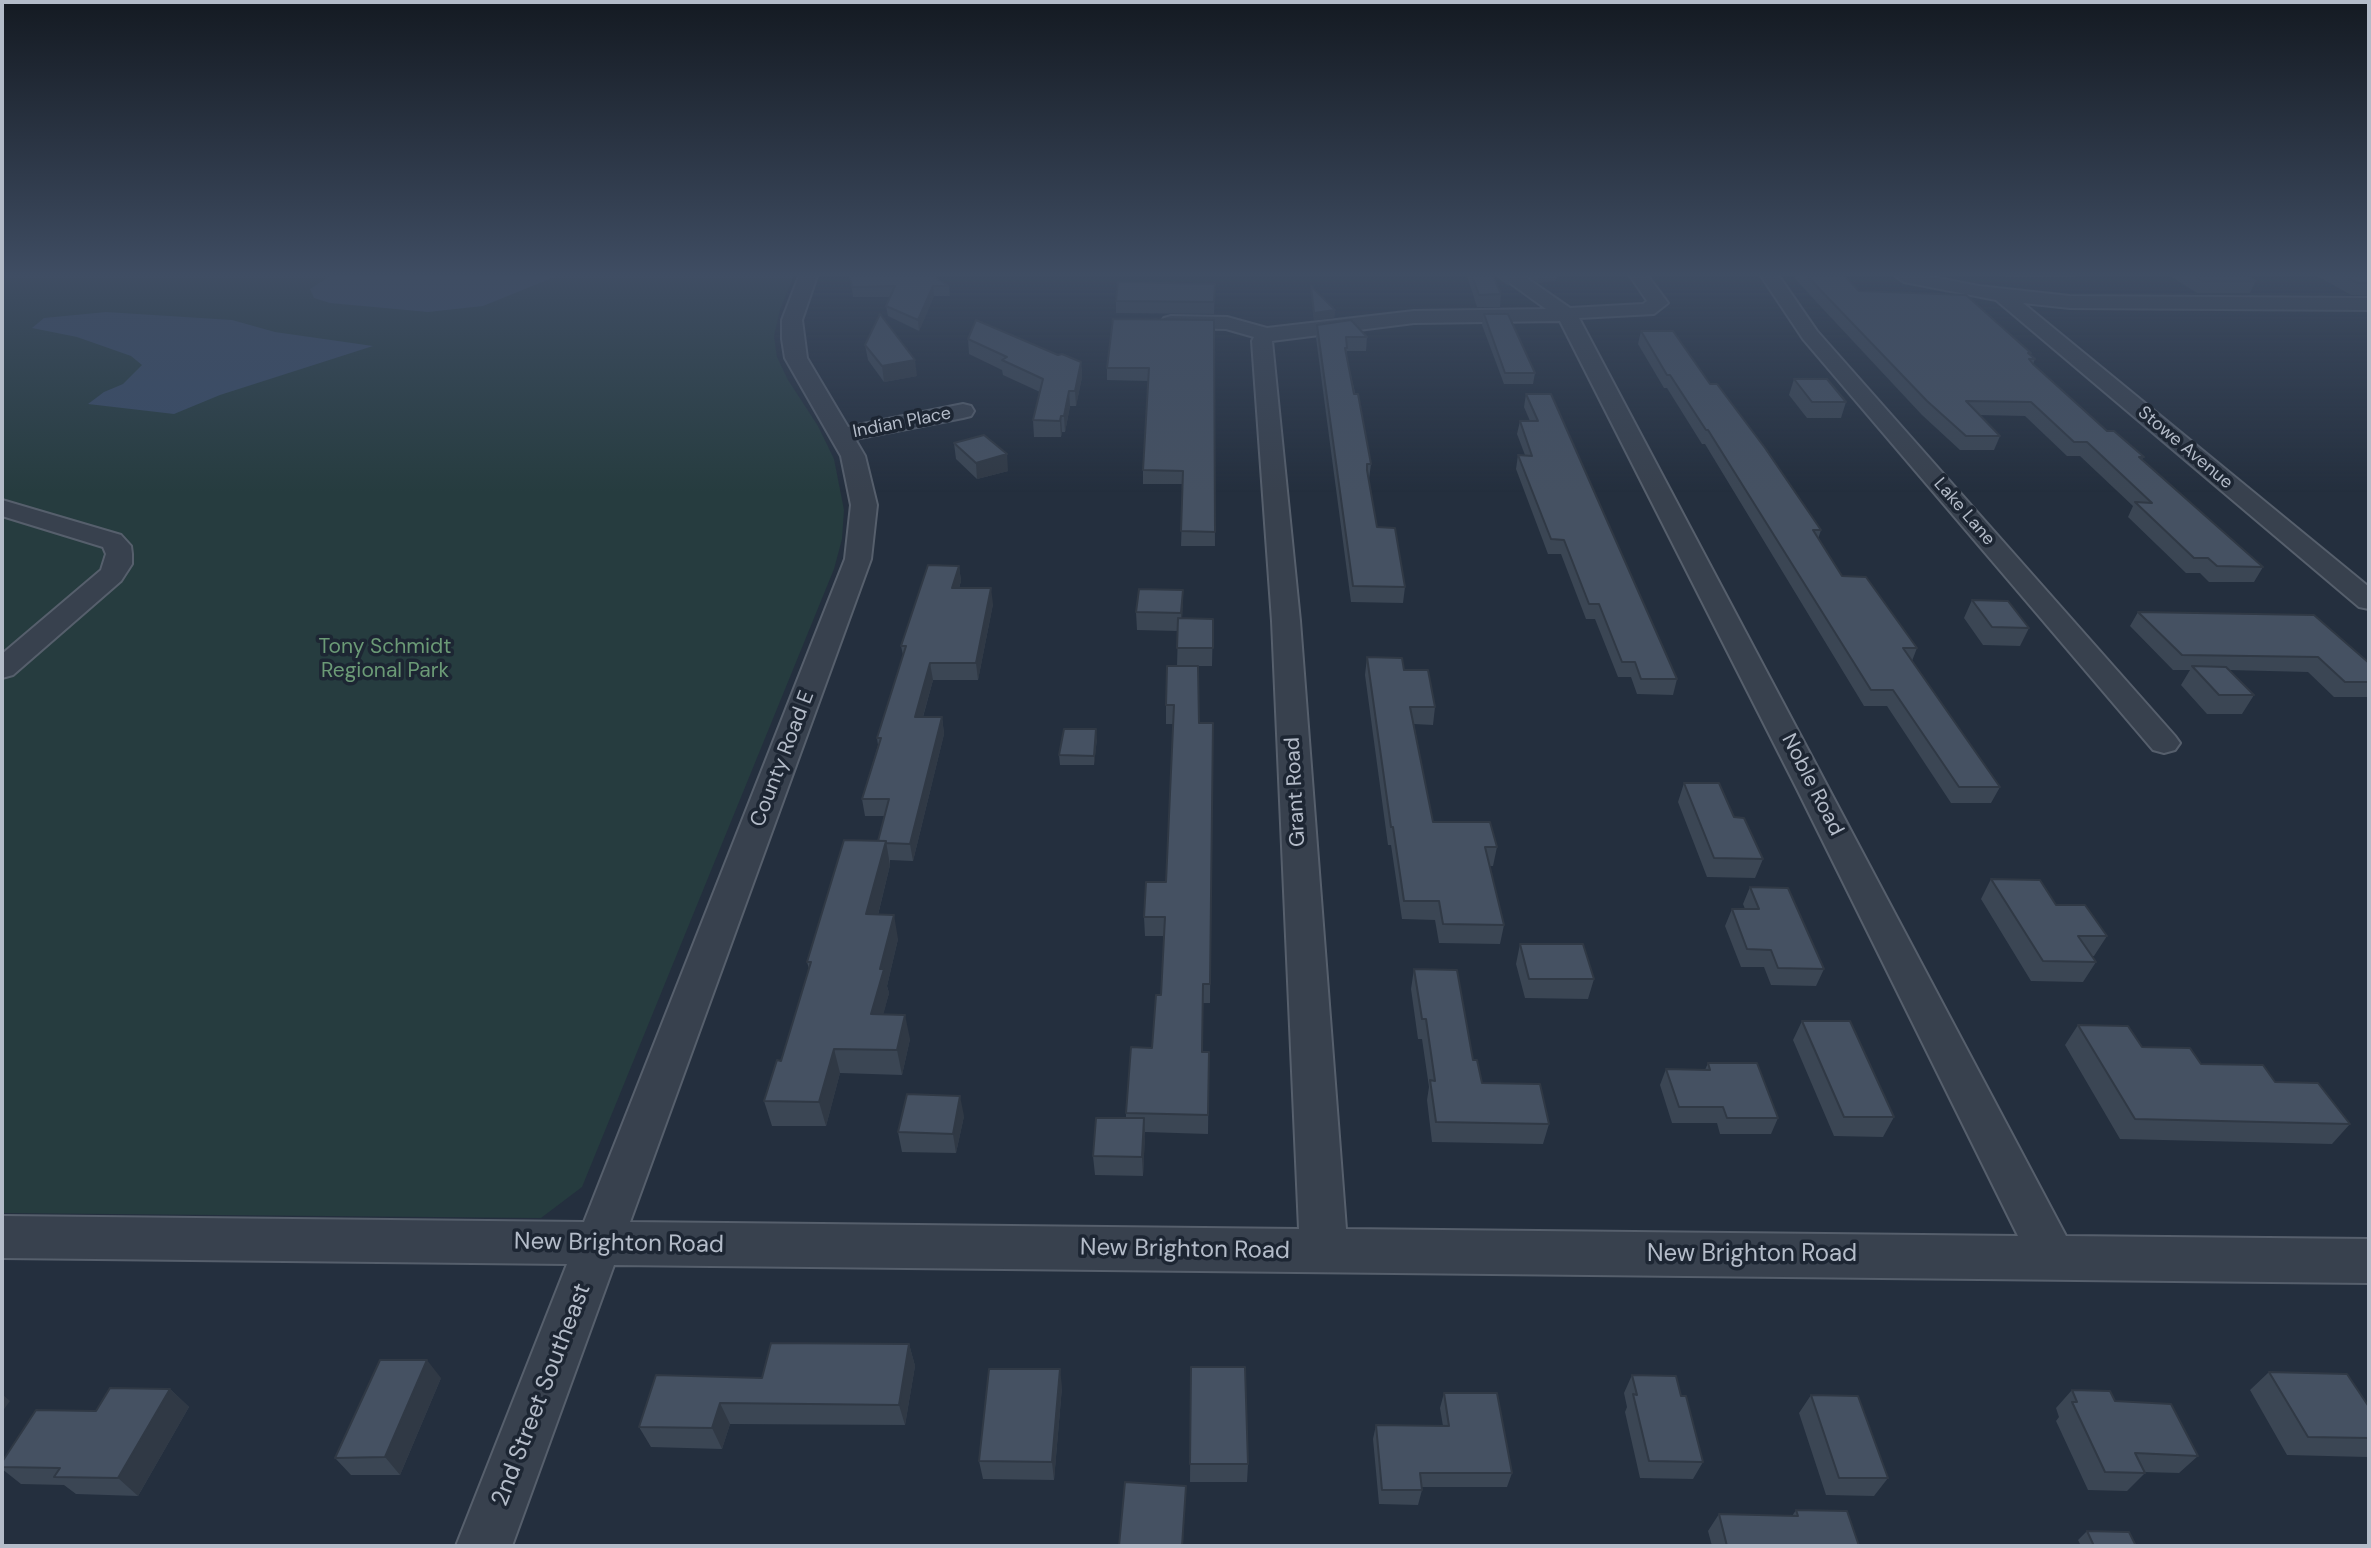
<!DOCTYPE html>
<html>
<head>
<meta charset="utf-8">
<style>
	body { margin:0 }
	#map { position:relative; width:2371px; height:1548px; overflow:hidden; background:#242f3e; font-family:"DM Sans",sans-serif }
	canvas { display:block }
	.frame { position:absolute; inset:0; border:4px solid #b4bcc9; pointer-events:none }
</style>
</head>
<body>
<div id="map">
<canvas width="2371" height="1548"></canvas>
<div class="frame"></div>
</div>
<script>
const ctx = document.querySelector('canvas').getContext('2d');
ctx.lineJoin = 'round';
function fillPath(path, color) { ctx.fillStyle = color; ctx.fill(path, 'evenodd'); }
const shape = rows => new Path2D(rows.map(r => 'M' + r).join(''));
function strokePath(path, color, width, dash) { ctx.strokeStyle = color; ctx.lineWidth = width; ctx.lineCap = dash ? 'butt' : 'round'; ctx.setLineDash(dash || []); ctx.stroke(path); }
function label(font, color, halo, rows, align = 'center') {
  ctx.font = font + ' "DM Sans",sans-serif'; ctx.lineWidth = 7; ctx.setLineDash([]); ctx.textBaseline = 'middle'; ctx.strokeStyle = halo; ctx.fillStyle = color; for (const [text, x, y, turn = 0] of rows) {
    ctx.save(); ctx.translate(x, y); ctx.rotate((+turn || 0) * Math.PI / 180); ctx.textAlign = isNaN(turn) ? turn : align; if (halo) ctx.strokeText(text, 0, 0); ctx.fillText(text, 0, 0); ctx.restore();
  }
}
const green = shape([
	[2,276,794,276,780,310,774,336,777,357,788,380,818,426,834,459,844,510,842,539,834,569,582,1187,541,1218,2,1213]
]);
const water = shape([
	[330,276,557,276,483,306,428,312,330,303,314,298,310,289],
	[106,312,232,320,275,332,373,346,220,395,174,414,88,404,104,392,123,384,142,365,131,356,77,337,32,328,44,318]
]);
const minor = shape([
	[799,276,817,276,802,320,807,358,848,427,963,404,971,406,974,411,971,416,963,418,855,439,865,456,877,505,871,559,630,1222,1299,1229,1272,621,1252,341,1254,337,1226,329,1171,328,1164,326,1161,322,1164,318,1171,316,1227,317,1267,328,1414,311,1546,309,1510,283,1508,279,1510,276,1524,276,1570,308,1643,304,1647,301,1630,276,1648,276,1668,303,1654,314,1579,318,2066,1236,2369,1239,2369,1283,614,1265,512,1546,456,1546,567,1264,2,1258,2,1216,584,1222,845,559,851,505,841,456,785,358,782,339,782,320,799,276],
	[1560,321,1797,789,2018,1236,1346,1229,1300,621,1272,341,1414,323,1560,321],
	[1761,276,1779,276,1817,331,2175,736,2180,743,2175,750,2164,753,2153,750,1803,339,1761,276],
	[1895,276,1928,276,1979,286,2070,296,2369,298,2369,310,2070,308,2023,303,2369,587,2369,609,2359,607,1996,300,1904,282,1895,276],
	[2,500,121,535,131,546,132,554,132,564,121,581,13,675,2,678,2,654,101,570,106,554,103,547,2,516,2,500]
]);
const wall = shape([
	[1467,276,1493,276,1501,294,1500,307,1477,307],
	[1495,276,1510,276,1509,286],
	[1528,276,1557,276,1556,281,1538,283],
	[1796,276,1844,276,1859,291,2031,353,2030,355,2035,359,2033,364,2107,431,2144,457,2142,459,2263,567,2254,582,2209,582,2200,573,2186,573,2128,517,2133,506,2080,456,2067,456,2025,416,1980,415,2000,436,1994,450,1960,450,1922,415,1795,279],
	[2005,276,2075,276,2074,277,2007,277],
	[2170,276,2246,276,2256,281,2250,293,2197,293],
	[2317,276,2369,276,2369,296,2351,295],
	[850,277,949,286,950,296,934,296,919,331,888,316,886,306,890,297,853,297],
	[1215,284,1214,314,1116,313,1116,301],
	[1311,286,1335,310,1334,318,1314,320,1311,293],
	[1484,314,1535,373,1533,384,1504,384,1482,325],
	[1214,320,1215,546,1181,546,1183,484,1143,484,1143,470,1148,381,1107,380,1107,368],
	[1317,325,1367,337,1366,351,1347,351,1347,357,1371,464,1369,479,1368,479,1377,527,1405,587,1403,603,1351,602,1316,338],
	[1641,331,1710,384,1821,530,1818,539,1842,576,1917,648,1912,661,2000,787,1991,803,1951,803,1887,706,1864,706,1705,444,1702,444,1667,388,1664,388,1638,344],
	[968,339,1058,355,1081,362,1082,377,1076,406,1070,406,1065,432,1062,432,1061,437,1034,437,1033,420,1040,392,1003,375,1002,370,969,354],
	[865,345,917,376,884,382,868,360],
	[1794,379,1846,402,1841,418,1807,418,1789,395],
	[1526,394,1677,679,1673,695,1637,694,1631,677,1618,677,1595,619,1586,619,1561,554,1548,554,1516,469,1518,455,1525,455,1517,434,1520,421,1530,421,1524,407],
	[954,443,1008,471,977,479,956,459],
	[959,566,961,581,959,588,993,604,978,680,933,680,923,717,942,717,944,734,913,861,890,860,890,865,878,915,898,939,887,986,889,993,883,1014,910,1039,902,1075,840,1073,826,1126,772,1126,764,1101,781,1061,809,969,807,962,878,841,885,816,865,816,862,799,878,745,877,738,903,655,901,646],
	[1183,590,1182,618,1213,619,1212,666,1198,666,1199,723,1213,723,1210,1003,1203,1003,1202,1052,1209,1052,1208,1134,1145,1132,1143,1176,1095,1175,1093,1156,1126,1118,1126,1113,1152,1048,1161,995,1164,936,1145,936,1144,917,1166,882,1173,724,1166,724,1166,705,1177,666,1178,631,1137,630,1136,612],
	[1972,600,2029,628,2020,646,1983,645,1964,618],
	[2138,612,2369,663,2369,697,2334,697,2308,672,2229,670,2254,695,2242,714,2207,714,2181,685,2190,670,2173,670,2130,626],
	[1367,657,1404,670,1435,707,1433,725,1414,724,1433,822,1497,847,1493,866,1489,866,1504,925,1500,944,1439,943,1435,920,1402,919,1391,845,1388,845,1365,675],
	[1097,738,1094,765,1060,765,1059,755],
	[1684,783,1734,817,1763,859,1755,878,1707,877,1678,802],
	[1991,879,2056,905,2107,936,2094,956,2092,956,2096,962,2083,982,2031,981,1981,899],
	[1750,887,1824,969,1816,986,1771,985,1764,967,1741,967,1725,926,1732,909,1745,909,1743,904],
	[1520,944,1594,979,1588,999,1525,998,1516,964],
	[1414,969,1473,1060,1482,1083,1549,1124,1543,1144,1432,1142,1427,1100,1429,1087,1422,1039,1418,1039,1411,989],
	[1802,1021,1894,1117,1883,1137,1834,1136,1793,1040],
	[2078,1025,2142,1047,2201,1064,2275,1082,2350,1124,2332,1144,2120,1139,2065,1045],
	[1708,1063,1778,1118,1771,1134,1720,1134,1717,1123,1672,1123,1660,1085,1666,1069,1705,1070],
	[964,1116,956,1153,902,1152,898,1132],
	[909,1344,915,1366,905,1425,730,1424,722,1449,651,1447,639,1427,762,1378],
	[1191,1367,1248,1464,1247,1482,1190,1482],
	[2269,1372,2369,1407,2369,1455,2367,1457,2287,1455,2250,1390],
	[1632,1375,1681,1396,1703,1462,1693,1479,1640,1478,1625,1412,1627,1407,1624,1393],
	[441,1378,400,1475,351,1475,335,1458],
	[1062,1387,1054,1480,983,1479,979,1461],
	[170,1389,189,1407,138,1496,76,1494,64,1485,21,1484,2,1469,2,1462,96,1411],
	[2072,1390,2115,1401,2198,1456,2179,1473,2144,1472,2145,1473,2127,1491,2088,1490,2056,1421,2059,1417,2056,1408],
	[1444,1393,1512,1473,1507,1487,1421,1487,1422,1490,1418,1505,1379,1504,1373,1439,1376,1425,1443,1426,1440,1408],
	[1811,1395,1888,1478,1874,1496,1826,1495,1799,1413],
	[1796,1510,1859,1546,1712,1546,1708,1531,1719,1514,1792,1516],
	[2087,1531,2136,1546,2081,1546,2078,1540]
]);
const shadedWall = shape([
	[1539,276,1557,276,1556,281,1538,283],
	[933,286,934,296,919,331,918,320],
	[1335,310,1334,318,1314,320,1314,313],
	[915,360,917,376,884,382,882,366],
	[1081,362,1082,377,1076,406,1075,391],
	[1069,391,1070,406,1065,432,1064,416],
	[1061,416,1062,432,1061,437,1060,421],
	[1007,454,1008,471,977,479,976,463],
	[959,566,961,581,954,604,952,588],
	[991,588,993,604,978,680,976,663],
	[1183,590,1183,608,1181,631,1181,613],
	[930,663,933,680,918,734,915,717],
	[942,717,944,734,913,861,910,844],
	[1096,729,1097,738,1094,765,1094,756],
	[886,841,890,865,872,939,866,914],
	[894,915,898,939,887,986,889,993,877,1039,871,1014,880,969],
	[905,1015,910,1039,902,1075,897,1050],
	[834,1049,840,1073,826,1126,819,1102],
	[960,1096,964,1116,956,1153,953,1134],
	[1144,1118,1145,1138,1143,1176,1142,1157],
	[909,1344,915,1366,905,1425,899,1405],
	[427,1360,441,1378,400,1475,385,1457],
	[1060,1369,1062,1387,1054,1480,1052,1462],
	[170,1389,189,1407,138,1496,118,1478],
	[2,1394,10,1401,2,1412],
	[720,1403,730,1424,722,1449,712,1428],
	[1186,1486,1183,1546,1182,1546]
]);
const building = shape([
	[858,276,932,276,949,286,933,286,918,320,886,306,895,286,852,287,850,277,858,276],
	[1472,276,1493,276,1501,294,1479,295,1472,276],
	[1807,276,1844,276,1859,291,1966,295,2031,353,2028,353,2035,359,2029,359,2033,364,2107,431,2114,431,2144,457,2139,457,2263,567,2217,566,2208,558,2194,558,2135,502,2152,503,2087,442,2074,442,2031,402,1966,401,2000,436,1966,436,1927,401,1807,276],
	[2194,276,2246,276,2256,281,2203,281,2194,276],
	[2345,276,2369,276,2369,283,2358,283,2345,276],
	[1118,282,1215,284,1214,302,1116,301,1118,282],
	[1311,286,1335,310,1314,313,1311,286],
	[880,314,915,360,882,366,865,345,880,314],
	[1484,314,1508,314,1535,373,1505,373,1484,314],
	[1113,319,1214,320,1215,532,1181,531,1183,471,1143,470,1149,368,1107,368,1113,319],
	[976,320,1058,355,1062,354,1081,362,1075,391,1069,391,1064,416,1061,416,1060,421,1033,420,1043,379,1002,360,1007,357,968,339,976,320],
	[1351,320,1367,337,1346,337,1347,348,1345,348,1354,394,1358,394,1371,464,1367,464,1367,470,1377,527,1395,528,1405,587,1353,586,1317,325,1351,320],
	[1641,331,1673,331,1710,384,1717,384,1765,448,1821,530,1813,530,1842,576,1866,577,1917,648,1903,648,2000,787,1959,787,1893,690,1871,690,1708,430,1706,430,1670,375,1667,375,1641,331],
	[1794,379,1827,379,1846,402,1812,402,1794,379],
	[1526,394,1551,394,1677,679,1641,679,1635,662,1622,662,1599,604,1589,604,1564,540,1551,539,1518,455,1532,456,1520,421,1538,421,1526,394],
	[984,435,1007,454,976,463,954,443,984,435],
	[928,565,959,566,952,588,991,588,976,663,930,663,915,717,942,717,910,844,886,843,886,841,878,841,889,799,862,799,881,738,877,738,906,646,901,646,928,565],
	[1139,589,1183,590,1181,613,1136,612,1139,589],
	[1972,600,2008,601,2029,628,1992,627,1972,600],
	[2138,612,2314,615,2369,663,2369,682,2345,682,2318,657,2182,655,2138,612],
	[1178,618,1213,619,1213,648,1177,648,1178,618],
	[1367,657,1402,658,1404,670,1428,670,1435,707,1410,707,1433,822,1490,822,1497,847,1485,847,1504,925,1443,924,1439,901,1404,901,1393,827,1391,827,1367,657],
	[1167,666,1198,666,1199,723,1213,723,1210,984,1203,984,1202,1052,1209,1052,1208,1115,1126,1113,1131,1047,1152,1048,1156,995,1161,995,1165,917,1144,917,1146,882,1166,882,1174,705,1166,705,1167,666],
	[2192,666,2226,667,2254,695,2219,695,2192,666],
	[1064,729,1096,729,1094,756,1059,755,1064,729],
	[1684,783,1719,783,1734,817,1744,818,1763,859,1714,858,1684,783],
	[844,840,886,841,866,914,894,915,880,969,884,969,871,1014,905,1015,897,1050,834,1049,819,1102,764,1101,777,1060,781,1061,811,962,807,962,844,840],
	[1991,879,2040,880,2056,905,2085,905,2107,936,2078,936,2096,962,2043,961,1991,879],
	[1750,887,1788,888,1824,969,1778,968,1771,950,1747,949,1732,909,1759,909,1750,887],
	[1520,944,1583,944,1594,979,1529,979,1520,944],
	[1414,969,1457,970,1473,1060,1477,1060,1482,1083,1540,1084,1549,1124,1436,1122,1430,1080,1435,1081,1426,1019,1422,1019,1414,969],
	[1802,1021,1850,1021,1894,1117,1844,1117,1802,1021],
	[2078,1025,2128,1026,2142,1047,2190,1048,2201,1064,2263,1065,2275,1082,2318,1083,2350,1124,2135,1119,2078,1025],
	[1708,1063,1757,1063,1778,1118,1727,1118,1723,1107,1679,1107,1666,1069,1710,1070,1708,1063],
	[907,1094,960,1096,953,1134,898,1132,907,1094],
	[1096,1118,1144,1118,1142,1157,1093,1156,1096,1118],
	[771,1343,909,1344,899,1405,720,1403,712,1428,639,1427,656,1375,762,1378,771,1343],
	[380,1360,427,1360,385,1457,335,1458,380,1360],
	[1191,1367,1245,1367,1248,1464,1190,1464,1191,1367],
	[989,1369,1060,1369,1052,1462,979,1461,989,1369],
	[2269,1372,2347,1374,2369,1407,2369,1438,2308,1437,2269,1372],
	[1632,1375,1676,1376,1681,1396,1686,1396,1703,1462,1649,1461,1633,1394,1637,1395,1632,1375],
	[110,1388,170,1389,118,1478,54,1477,60,1468,2,1467,2,1462,36,1410,96,1411,110,1388],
	[2072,1390,2110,1391,2115,1401,2171,1404,2198,1456,2135,1453,2145,1473,2105,1472,2072,1402,2077,1402,2072,1390],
	[1444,1393,1497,1393,1512,1473,1420,1473,1422,1490,1382,1490,1376,1425,1449,1426,1444,1393],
	[1811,1395,1858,1396,1888,1478,1839,1478,1811,1395],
	[1125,1482,1186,1486,1182,1546,1119,1546,1125,1482],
	[1796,1510,1847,1511,1859,1546,1727,1546,1719,1514,1798,1516,1796,1510],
	[2087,1531,2129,1532,2136,1546,2094,1546,2087,1531]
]);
const farStreetnames = [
	["Indian Place",902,423,-11],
	["Stowe Avenue",2185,448,40],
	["Lake Lane",1964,512,49]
];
const parkNames = [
	["Tony Schmidt",385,647],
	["Regional Park",385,671]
];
const streetNames = [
	["County Road E",783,759,-69],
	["Noble Road",1812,785,63],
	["Grant Road",1296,792,-93]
];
const nearStreetnames = [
	["New Brighton Road",619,1244,1],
	["New Brighton Road",1185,1250,1],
	["New Brighton Road",1752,1255],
	["2nd Street Southeast",542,1395,-69]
];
fillPath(green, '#263c3f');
fillPath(water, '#394c67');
strokePath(minor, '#565f6c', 4);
fillPath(minor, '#38414e');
fillPath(wall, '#3b4654');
fillPath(shadedWall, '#303945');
fillPath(building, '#455162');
strokePath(building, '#303945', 2);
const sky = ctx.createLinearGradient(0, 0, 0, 492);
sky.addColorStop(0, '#141a22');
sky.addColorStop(0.56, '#3f4d63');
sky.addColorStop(1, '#3f4d6300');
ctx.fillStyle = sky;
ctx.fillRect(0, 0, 2371, 492);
label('18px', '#b4bcc9', '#1d2633', farStreetnames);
label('21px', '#6b9a76', '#1d2633', parkNames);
label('21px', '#b4bcc9', '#1d2633', streetNames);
label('24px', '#b4bcc9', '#1d2633', nearStreetnames);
</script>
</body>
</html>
